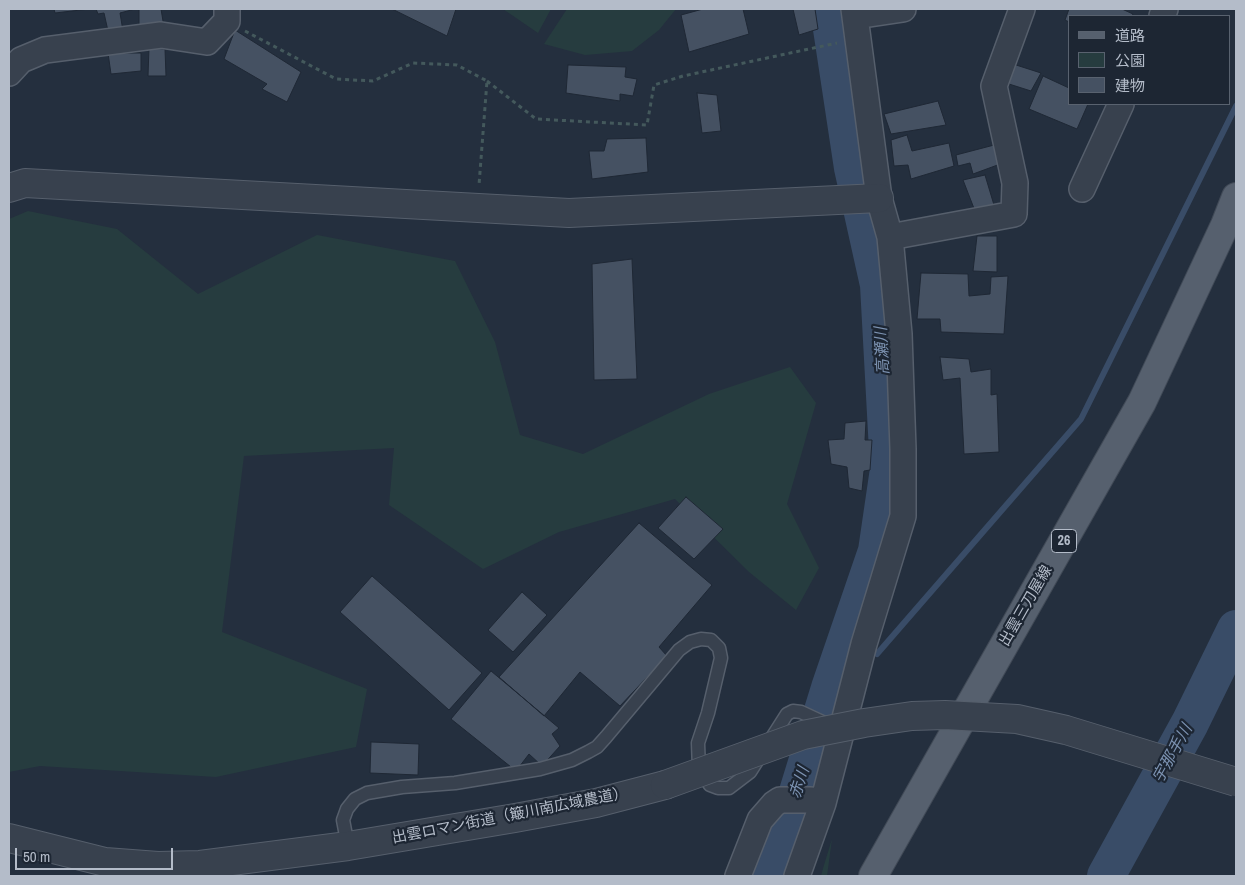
<!DOCTYPE html>
<html>
<head>
<meta charset="utf-8">
<style>
	body { margin:0 }
	#map { position:relative; width:1245px; height:885px; overflow:hidden; background:#242f3e; font-family:"Archivo Narrow","Noto Sans JP",sans-serif }
	canvas { display:block }
	.frame { position:absolute; inset:0; border:10px solid #b4bcc9; pointer-events:none }
	.legend { position:absolute; left:1068px; top:15px; width:162px; height:90px; box-sizing:border-box; background:#1d2633; border:1px solid #59626f; margin:0; padding:6px 9px; list-style:none; font-size:15px; color:#b4bcc9 }
	.legend li { display:flex; align-items:center; gap:10px; height:25px }
	.legend b { width:25px; border:1px solid #59626f }
	.scale { position:absolute; left:15px; top:848px; width:158px; height:22px; box-sizing:border-box; border:2px solid #b4bcc9; border-top:0; padding-left:6px; font-size:15px; line-height:18px; white-space:nowrap; color:#b4bcc9; -webkit-text-stroke:4px #1d2633; paint-order:stroke }
</style>
</head>
<body>
<div id="map">
<canvas width="1245" height="885"></canvas>
<div class="frame"></div>
<ul class="legend">
<li><b style="height:6px;background:#56606e"></b>道路</li>
<li><b style="height:14px;background:#263c3f"></b>公園</li>
<li><b style="height:14px;background:#455162"></b>建物</li>
</ul>
<div class="scale">50 m</div>
</div>
<script>
const ctx = document.querySelector('canvas').getContext('2d');
ctx.lineJoin = 'round';
function fillPath(path, color) { ctx.fillStyle = color; ctx.fill(path, 'evenodd'); }
const shape = rows => new Path2D(rows.map(r => 'M' + r).join(''));
function strokePath(path, color, width, dash) { ctx.strokeStyle = color; ctx.lineWidth = width; ctx.lineCap = dash ? 'butt' : 'round'; ctx.setLineDash(dash || []); ctx.stroke(path); }
function label(font, color, halo, rows, align = 'center') {
  ctx.font = font + ' "Archivo Narrow","Noto Sans JP",sans-serif'; ctx.lineWidth = 4.5; ctx.setLineDash([]); ctx.textBaseline = 'middle'; ctx.strokeStyle = halo; ctx.fillStyle = color; for (const [text, x, y, turn = 0] of rows) {
    ctx.save(); ctx.translate(x, y); ctx.rotate((+turn || 0) * Math.PI / 180); ctx.textAlign = isNaN(turn) ? turn : align; if (halo) ctx.strokeText(text, 0, 0); ctx.fillText(text, 0, 0); ctx.restore();
  }
}
const green = shape([
	[503,9,551,9,538,33],
	[567,9,676,9,659,30,632,51,585,55,544,44],
	[28,211,117,229,198,294,317,235,455,261,495,342,520,435,583,454,709,394,790,367,816,403,787,504,819,568,796,610,749,572,675,499,559,532,483,569,389,505,394,448,244,456,222,632,367,689,356,747,216,777,40,766,9,772,9,219],
	[832,839,827,876,821,876,824,865]
]);
const stream = shape([
	[877,654,1081,419,1236,106],
	[830,688,848,674]
]);
const river = shape([
	[767,876,797,795,830,688,877,551,889,469,879,285,853,168,829,9],
	[1106,876,1190,723,1236,629]
]);
const building = shape([
	[54,9,89,9,55,13,54,9],
	[96,9,135,9,120,13,123,31,108,31,104,13,98,14,96,9],
	[139,9,161,9,164,27,139,29,139,9],
	[392,9,456,9,447,36,392,9],
	[703,9,743,9,749,34,689,52,681,15,703,9],
	[793,9,815,9,818,29,799,35,793,9],
	[1069,9,1122,9,1133,14,1132,16,1069,16,1069,22,1065,20,1069,9],
	[235,30,301,72,287,102,262,89,267,84,224,59,235,30],
	[149,48,165,49,166,76,148,76,149,48],
	[108,53,141,53,141,71,111,74,108,53],
	[1013,64,1041,73,1031,91,1009,84,1013,64],
	[568,65,626,67,625,77,637,79,633,96,620,94,620,101,566,93,568,65],
	[1043,76,1069,88,1069,104,1088,104,1077,129,1029,109,1043,76],
	[697,93,717,95,721,131,702,133,697,93],
	[938,101,946,125,891,134,884,114,938,101],
	[907,135,912,151,949,143,954,166,911,179,908,165,894,166,891,140,907,135],
	[646,138,648,172,592,179,589,151,604,151,607,139,646,138],
	[998,144,1003,163,973,174,970,163,958,166,956,155,998,144],
	[985,175,994,205,975,211,963,180,985,175],
	[977,236,997,236,997,272,973,271,977,236],
	[632,259,637,379,594,380,592,264,632,259],
	[921,273,968,274,969,296,990,294,991,277,1008,276,1004,334,941,332,940,319,917,319,921,273],
	[940,357,969,359,971,372,991,369,991,395,997,394,999,452,964,454,960,378,943,380,940,357],
	[866,421,865,440,872,440,870,470,864,471,862,491,849,488,847,467,831,464,828,440,844,439,845,423,866,421],
	[686,497,723,529,694,559,658,528,686,497],
	[639,523,712,585,659,647,667,656,620,706,580,672,544,716,499,677,639,523],
	[372,576,482,673,449,710,340,612,372,576],
	[522,592,547,615,513,652,488,630,522,592],
	[491,671,559,728,552,734,560,746,542,766,529,754,516,771,451,719,491,671],
	[371,742,419,744,418,775,370,773,371,742]
]);
const path = shape([
	[245,31,336,79,373,81,413,63,457,65,487,81,479,185],
	[487,81,536,119,647,125,654,85,683,76,837,43]
]);
const service = shape([
	[348,846,343,820,347,809,355,799,367,793,402,787,455,783,540,769,572,760,588,752,597,747,606,737,679,650,690,642,701,639,711,640,719,648,721,658,708,713,698,743,699,770,710,785,718,788,729,788,750,772,787,714,793,711,801,712,831,726]
]);
const minor = shape([
	[856,16,903,9],
	[1162,16,1165,9],
	[9,73,21,60,45,50,161,35,207,42,227,21,227,9],
	[1082,189,1121,104],
	[890,237,1014,214,1015,183,994,86,1022,9],
	[738,876,760,820,774,804,780,800,811,800,823,803],
	[797,876,823,803,864,644,903,516,903,449,899,334,890,237,879,198,854,9]
]);
const tertiary = shape([
	[9,188,25,183,569,213,879,198],
	[9,838,105,862,158,866,200,865,348,846,515,818,596,803,665,785]
]);
const primary = shape([
	[873,876,1142,402,1225,225,1236,197]
]);
const tertiaryBridge = shape([
	[665,785,803,735,864,723,912,716,945,715,1017,719,1066,730,1236,782]
]);
const shields = [
	[1064,541,25]
];
const shieldNames = [
	["26",1064,541]
];
const streetNames = [
	["出雲三刀屋線",1026,606,-60],
	["出雲ロマン街道（簸川南広域農道）",510,816,-11]
];
const waterNames = [
	["高瀬川",883,351,-93],
	["宇那手川",1173,754,-61],
	["赤川",800,783,-72]
];
fillPath(green, '#263c3f');
strokePath(stream, '#394c67', 6);
strokePath(river, '#394c67', 38);
fillPath(building, '#455162');
strokePath(building, '#1f2835', 1);
strokePath(service, '#565f6c', 15);
strokePath(minor, '#565f6c', 28);
strokePath(tertiary, '#565f6c', 30);
strokePath(primary, '#414a57', 30);
strokePath(path, '#44595c', 3, [4, 4]);
strokePath(service, '#38414e', 12);
strokePath(minor, '#38414e', 25);
strokePath(tertiary, '#38414e', 28);
strokePath(primary, '#56606e', 28);
strokePath(tertiaryBridge, '#565f6c', 30, []);
strokePath(tertiaryBridge, '#38414e', 28);
for (const [x, y, w] of shields) { const box = new Path2D(); box.roundRect(x - w / 2, y - 11.5, w, 23, 4); ctx.fillStyle = '#1d2633'; ctx.fill(box); strokePath(box, '#b4bcc9', 1); }
label('bold 14px', '#b4bcc9', null, shieldNames);
label('15px', '#b4bcc9', '#1d2633', streetNames);
label('italic 16px', '#7c92b1', '#1d2633', waterNames);
</script>
</body>
</html>
